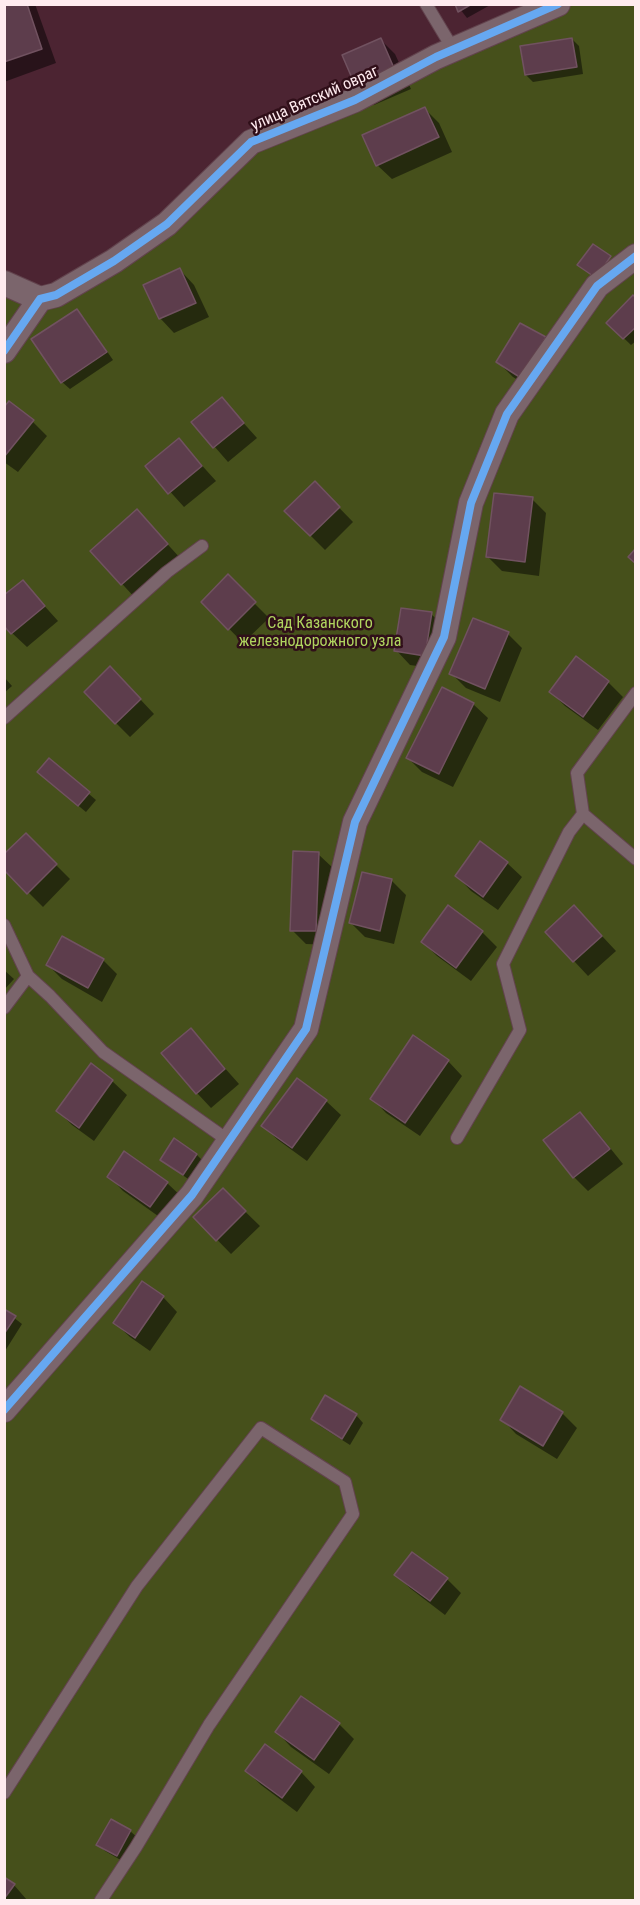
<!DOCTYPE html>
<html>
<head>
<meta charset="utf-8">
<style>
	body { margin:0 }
	#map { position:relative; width:640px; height:1905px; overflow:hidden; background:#4c2432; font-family:"Roboto Condensed",sans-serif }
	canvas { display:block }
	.frame { position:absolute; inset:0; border:6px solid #ffebef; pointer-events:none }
</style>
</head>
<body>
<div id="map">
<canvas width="640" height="1905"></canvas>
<div class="frame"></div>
</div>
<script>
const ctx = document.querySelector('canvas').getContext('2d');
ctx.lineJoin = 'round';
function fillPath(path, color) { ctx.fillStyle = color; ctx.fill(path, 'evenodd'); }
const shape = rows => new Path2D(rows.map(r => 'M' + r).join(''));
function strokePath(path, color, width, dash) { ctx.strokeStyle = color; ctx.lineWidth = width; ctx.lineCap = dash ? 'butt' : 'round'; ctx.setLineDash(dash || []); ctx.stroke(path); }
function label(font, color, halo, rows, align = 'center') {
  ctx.font = font + ' "Roboto Condensed",sans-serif'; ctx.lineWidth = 5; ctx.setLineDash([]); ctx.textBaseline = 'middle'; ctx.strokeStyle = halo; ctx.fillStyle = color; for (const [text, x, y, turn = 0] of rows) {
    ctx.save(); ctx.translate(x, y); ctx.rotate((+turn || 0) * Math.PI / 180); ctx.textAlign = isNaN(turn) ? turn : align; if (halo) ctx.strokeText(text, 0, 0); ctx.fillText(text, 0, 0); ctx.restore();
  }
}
const green = shape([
	[558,5,635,5,635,1900,5,1900,4,274,57,295,114,261,251,142]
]);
const shadow = shape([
	[4,4,35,4,56,63,4,82],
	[456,4,492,4,467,18],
	[380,39,395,54,411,89,374,105,360,91],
	[572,39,579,46,583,74,533,82,526,75],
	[425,109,439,123,452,152,392,179,377,165],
	[180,270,194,285,209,317,174,333,160,318],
	[636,300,636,341,631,345,608,323],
	[77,310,84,318,113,360,70,389,62,382,33,340],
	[545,339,559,353,536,391,513,377,498,362],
	[222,399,257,438,228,462,194,423],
	[4,409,33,422,47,436,18,472,4,462],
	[179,440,216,481,184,507,147,466],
	[315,483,353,522,325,550,286,511],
	[532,499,546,513,539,576,502,571,488,557],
	[151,526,181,559,136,599,92,551],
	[228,577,269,618,243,643,203,602],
	[23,582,58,621,27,647,12,633],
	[431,614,446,628,439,669,410,665,396,650],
	[508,634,522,648,500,702,466,688,451,673],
	[576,658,608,682,623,697,598,730,565,706,551,692],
	[4,677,12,686,4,693],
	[125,683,154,714,130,737,116,723],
	[473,704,488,718,453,787,422,772,408,758],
	[49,760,96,800,86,812,46,779],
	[26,835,70,879,43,907,4,868],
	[480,844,507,863,522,877,498,910,471,891,457,876],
	[318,854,333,868,330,945,306,944,292,930],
	[392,881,406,895,394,944,365,937,351,923],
	[448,907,482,932,497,947,471,981,437,956,423,942],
	[588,921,616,951,588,976,547,932],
	[103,960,117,974,102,1002,62,979,48,965],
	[4,970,14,979,4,990],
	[191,1030,239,1084,211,1108,197,1093],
	[448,1061,462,1076,420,1136,386,1113,372,1098],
	[91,1066,112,1081,127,1095,94,1141,72,1125,58,1111],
	[326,1101,341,1115,307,1161,278,1140,263,1126],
	[580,1114,594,1128,623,1164,588,1191,574,1177],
	[174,1140,197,1155,204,1162,191,1181,161,1160],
	[109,1176,167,1183,182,1197,165,1221,123,1191],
	[223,1190,260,1226,231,1254,195,1217],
	[163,1297,177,1312,150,1351,130,1337,115,1323],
	[4,1310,22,1324,5,1351,4,1351],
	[562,1413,577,1428,557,1459,516,1434,502,1419],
	[356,1415,363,1423,350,1445,320,1426,313,1419],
	[396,1575,447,1579,461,1593,445,1615,411,1589],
	[301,1698,339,1724,354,1739,329,1774,291,1747,277,1732],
	[247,1771,301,1772,315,1787,297,1812,261,1785],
	[112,1821,130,1831,138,1838,124,1862,105,1851,98,1844],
	[4,1879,14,1885,27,1900,4,1900]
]);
const building = shape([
	[4,4,27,4,42,49,4,62,4,4],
	[455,4,472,4,458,12,455,4],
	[381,38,397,75,358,92,342,55,381,38],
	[572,38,577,67,525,75,520,46,572,38],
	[425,107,439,137,376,166,362,135,425,107],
	[593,244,611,256,596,278,577,265,593,244],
	[180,268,196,303,159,319,143,285,180,268],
	[633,295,636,298,636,327,623,339,606,323,633,295],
	[77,309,107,352,61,383,31,339,77,309],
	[520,323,546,337,521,378,496,362,520,323],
	[222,397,244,423,213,448,191,422,222,397],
	[9,401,34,420,4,457,4,407,9,401],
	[179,438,202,466,168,494,145,466,179,438],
	[315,481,340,507,310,536,284,511,315,481],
	[494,493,533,497,525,562,486,557,494,493],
	[137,509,168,544,121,585,90,551,137,509],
	[636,548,636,564,628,557,636,548],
	[228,574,256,602,228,630,201,602,228,574],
	[23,580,45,606,11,634,4,626,4,595,23,580],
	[401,608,432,612,425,656,394,651,401,608],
	[473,618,509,632,485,689,449,674,473,618],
	[576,656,609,681,583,717,549,692,576,656],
	[110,666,141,699,115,724,84,692,110,666],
	[442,687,474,703,439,774,406,758,442,687],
	[49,758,90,792,78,806,37,772,49,758],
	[26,833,57,864,27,894,4,870,4,854,26,833],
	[480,841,508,862,483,897,455,876,480,841],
	[293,851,319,852,316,931,290,931,293,851],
	[362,872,392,879,380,931,349,923,362,872],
	[448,905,483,931,456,968,421,942,448,905],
	[574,905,602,936,573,962,545,932,574,905],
	[62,936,104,959,88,988,46,965,62,936],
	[191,1028,225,1069,196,1094,161,1053,191,1028],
	[413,1035,449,1060,405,1123,370,1099,413,1035],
	[91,1063,113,1080,79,1128,56,1111,91,1063],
	[297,1078,327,1100,292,1148,261,1126,297,1078],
	[580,1112,610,1149,573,1178,543,1140,580,1112],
	[174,1138,197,1154,183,1175,160,1160,174,1138],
	[124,1151,168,1182,150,1207,107,1177,124,1151],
	[223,1188,246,1211,216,1241,193,1217,223,1188],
	[142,1281,164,1296,135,1338,113,1323,142,1281],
	[4,1309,16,1316,4,1334,4,1309],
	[520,1386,563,1412,543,1446,500,1420,520,1386],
	[325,1395,357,1414,342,1439,311,1419,325,1395],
	[412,1552,448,1578,430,1601,394,1575,412,1552],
	[301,1696,340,1723,314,1760,275,1732,301,1696],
	[265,1744,302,1771,282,1798,245,1771,265,1744],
	[111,1819,131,1830,117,1856,96,1845,111,1819],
	[4,1877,15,1884,4,1899,4,1877]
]);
const lane = shape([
	[426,4,453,49],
	[4,718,167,572,202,546],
	[583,814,636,859],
	[4,925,28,976,50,996,103,1052,229,1141],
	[4,1008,28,976],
	[457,1138,520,1030,503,964,569,832,583,814,577,773,636,693],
	[4,1793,137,1586,261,1428,345,1482,353,1514,209,1725,136,1847,101,1900]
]);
const street = shape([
	[4,283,40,299],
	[4,351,40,299,56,295,114,261,167,224,251,142,355,100,436,57,558,4],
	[4,1410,192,1195,306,1029,355,822,444,637,471,503,507,414,597,286,636,256]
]);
const cycleway = shape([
	[4,351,40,299,56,295,114,261,167,224,251,142,355,100,436,57,558,4],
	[4,1410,192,1195,306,1029,355,822,444,637,471,503,507,414,597,286,636,256]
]);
const streetNames = [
	["улица Вятский овраг",315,99,-24]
];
const parkNames = [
	["Сад Казанского",320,624],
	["железнодорожного узла",320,642]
];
fillPath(green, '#46501b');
fillPath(shadow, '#0007');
fillPath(building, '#5d3d4c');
strokePath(building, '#715260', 1.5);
strokePath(lane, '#62434d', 14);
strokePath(street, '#62434d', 26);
strokePath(lane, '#7b656c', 12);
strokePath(street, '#7b656c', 24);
strokePath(cycleway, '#66a8f1', 8);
label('16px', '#ffebef', '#300f19', streetNames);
label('16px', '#b0d55f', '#300f19', parkNames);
</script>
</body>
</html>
